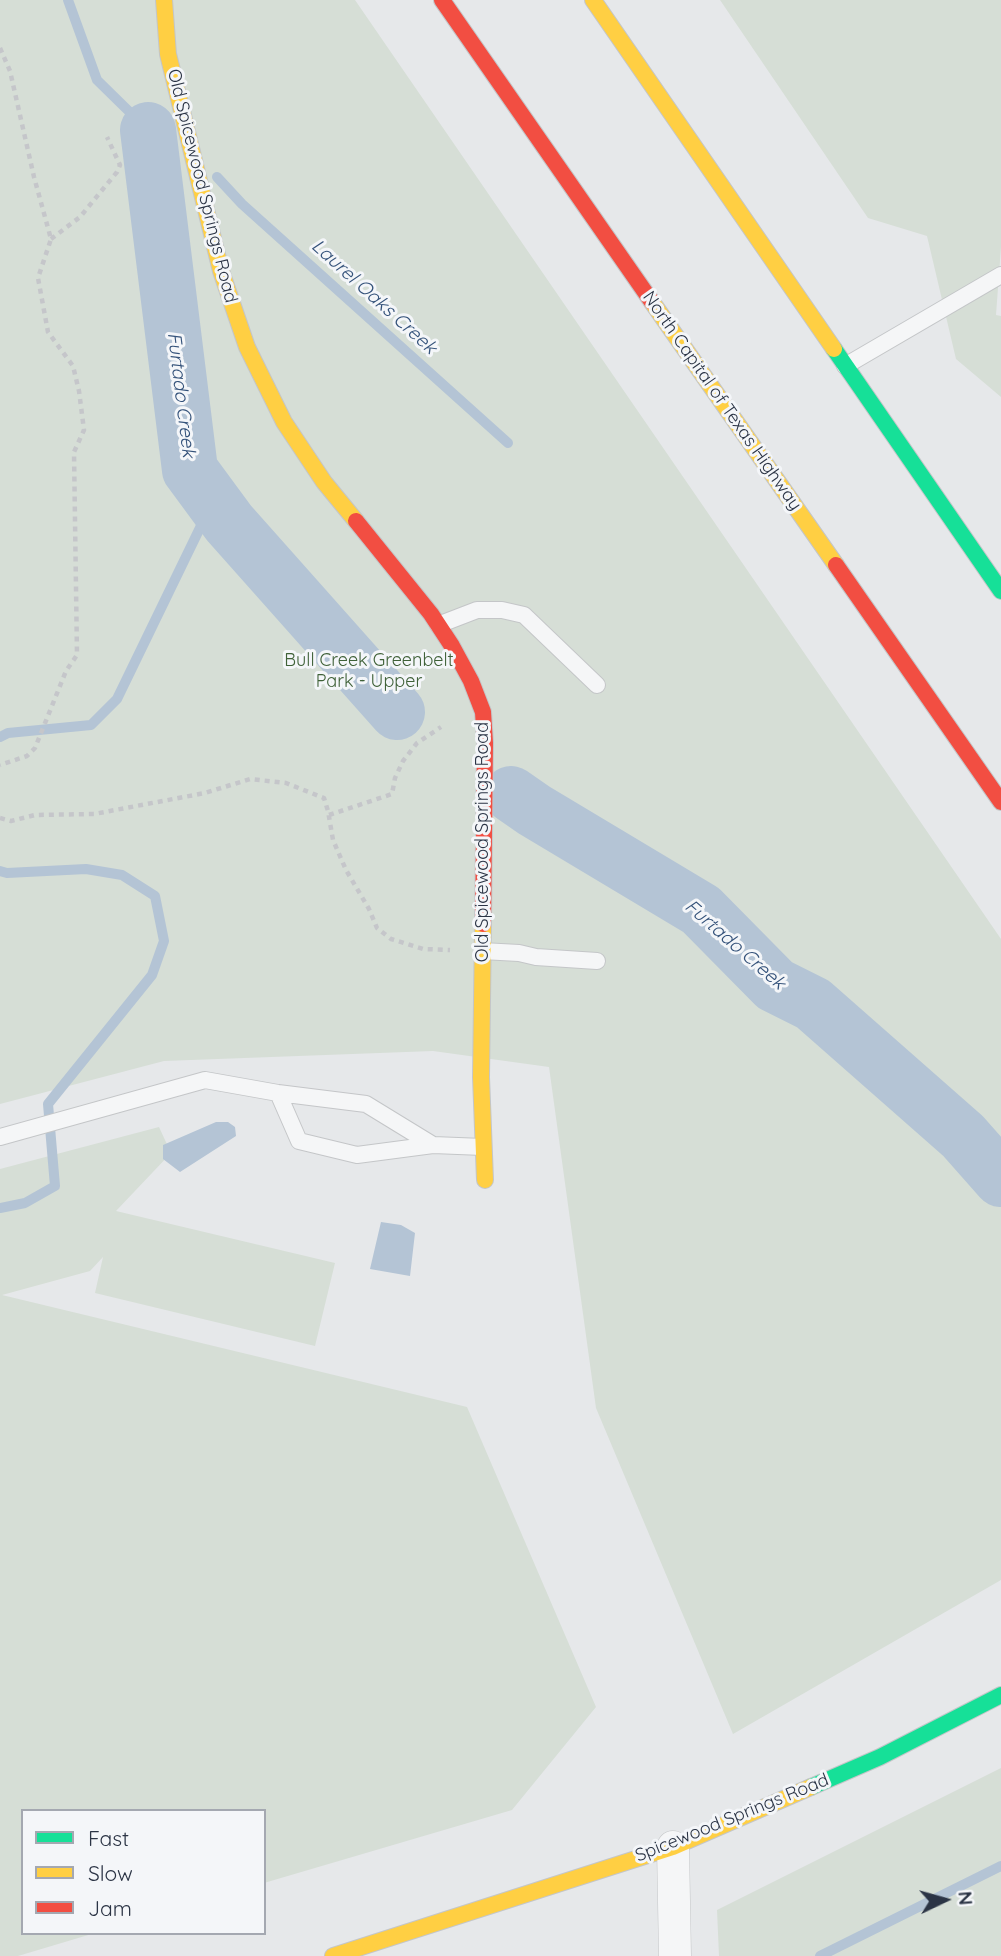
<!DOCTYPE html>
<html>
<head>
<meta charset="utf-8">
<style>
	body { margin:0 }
	#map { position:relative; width:1001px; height:1956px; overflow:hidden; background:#e6e8ea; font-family:Quicksand,sans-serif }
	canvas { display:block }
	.legend { position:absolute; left:21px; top:1809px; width:245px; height:126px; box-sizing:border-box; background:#f4f6f9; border:2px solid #a4a8b1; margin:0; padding:9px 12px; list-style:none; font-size:21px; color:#2b3445 }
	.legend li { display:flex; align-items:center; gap:14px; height:35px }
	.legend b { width:35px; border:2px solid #a4a8b1 }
	.north { position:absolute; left:910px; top:1865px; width:70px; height:70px; -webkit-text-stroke:5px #f4f6f9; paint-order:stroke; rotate:85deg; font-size:19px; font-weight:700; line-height:28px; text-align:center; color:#2b3445 }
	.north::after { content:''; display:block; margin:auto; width:24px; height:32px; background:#2b3445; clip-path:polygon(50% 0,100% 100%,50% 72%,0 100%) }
</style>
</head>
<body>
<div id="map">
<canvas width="1001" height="1956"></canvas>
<ul class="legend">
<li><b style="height:9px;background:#16e098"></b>Fast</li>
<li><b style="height:9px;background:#ffcf43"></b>Slow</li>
<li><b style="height:9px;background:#f24e42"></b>Jam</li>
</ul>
<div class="north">N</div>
</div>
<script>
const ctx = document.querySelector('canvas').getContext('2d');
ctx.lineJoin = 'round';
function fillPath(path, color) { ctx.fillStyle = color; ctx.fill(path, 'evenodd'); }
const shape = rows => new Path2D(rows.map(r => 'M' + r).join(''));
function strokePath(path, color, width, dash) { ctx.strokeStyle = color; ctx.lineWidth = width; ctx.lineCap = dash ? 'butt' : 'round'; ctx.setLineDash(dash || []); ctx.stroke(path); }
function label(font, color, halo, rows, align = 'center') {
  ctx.font = font + ' Quicksand,sans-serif'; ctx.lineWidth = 6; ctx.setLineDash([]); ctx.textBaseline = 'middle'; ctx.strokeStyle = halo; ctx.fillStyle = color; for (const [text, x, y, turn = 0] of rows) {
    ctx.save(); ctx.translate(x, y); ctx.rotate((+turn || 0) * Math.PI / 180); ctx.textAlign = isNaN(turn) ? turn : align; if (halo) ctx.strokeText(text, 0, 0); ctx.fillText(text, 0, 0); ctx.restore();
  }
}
const green = shape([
	[0,0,355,0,1001,939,1001,1580,733,1734,596,1408,549,1067,433,1051,164,1061,0,1104],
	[720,0,1001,0,1001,247,996,315,1001,316,1001,397,956,359,927,236,868,218],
	[159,1127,171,1153,116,1211,335,1263,315,1346,95,1293,103,1257,90,1271,2,1295,467,1407,596,1707,512,1810,264,1883,264,1811,23,1811,23,1933,95,1933,18,1956,0,1956,0,1169],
	[1001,1768,1001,1956,719,1956,717,1910]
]);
const water = shape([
	[216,1122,228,1122,235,1127,236,1136,180,1172,163,1159,163,1145],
	[381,1222,401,1225,415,1233,410,1276,370,1269]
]);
const stream = shape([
	[68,0,97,80,148,130],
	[217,177,242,204,508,443],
	[0,737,8,733,91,725,117,699,213,501],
	[0,871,7,873,86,869,122,875,155,896,164,941,152,975,48,1104,55,1186,25,1203,0,1208],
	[820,1956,1001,1866]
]);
const river = shape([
	[148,130,190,470,229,523,397,712],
	[511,794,534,810,701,910,775,985,813,1004,963,1136,1001,1179]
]);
const path = shape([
	[0,48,10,71,34,177,51,239,38,278,48,332,73,366,79,391,84,430,74,452,77,655,66,671,35,748,27,756,0,765],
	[51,239,80,217,117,172,120,165,107,137],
	[329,815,392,794,395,778,403,761,417,743,441,727],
	[0,818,11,821,35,815,94,814,205,793,250,779,286,783,324,798,328,811,333,840,346,870,369,909,377,928,391,939,423,949,450,950]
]);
const lane = shape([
	[845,366,1001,275],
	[438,625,477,610,502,610,524,615,597,685],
	[482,951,519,953,536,957,597,961],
	[278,1093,299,1141,357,1155,433,1145,483,1147],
	[0,1137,205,1080,278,1093,366,1104,433,1145]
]);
const street = shape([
	[673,1847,675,1956]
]);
const fast = shape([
	[834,349,1001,591],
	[811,1787,880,1757,1001,1695]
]);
const slow = shape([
	[164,0,168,54,221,271,247,347,284,422,324,482,356,521],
	[593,0,834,349],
	[652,302,836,565],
	[483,924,481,1077,485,1180],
	[333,1956,673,1847,811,1787]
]);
const jam = shape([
	[442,0,652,302],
	[356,521,431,614,452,646,471,681,483,712,485,743,483,924],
	[836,565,1001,802]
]);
const streetNames = [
	["Old Spicewood Springs Road",202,186,76],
	["North Capital of Texas Highway",722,401,55],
	["Old Spicewood Springs Road",483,842,-90],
	["Spicewood Springs Road",732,1818,-22]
];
const parkNames = [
	["Bull Creek Greenbelt",369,661],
	["Park - Upper",369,682]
];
const waterNames = [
	["Laurel Oaks Creek",374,297,42],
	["Furtado Creek",181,395,83],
	["Furtado Creek",735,945,41]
];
fillPath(green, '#d6ded6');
fillPath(water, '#b4c4d5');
strokePath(stream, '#b4c4d5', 10);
strokePath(river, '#b4c4d5', 56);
strokePath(lane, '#c4c6c8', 18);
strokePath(street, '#c4c6c8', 33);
strokePath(fast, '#c4c6c8', 18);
strokePath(slow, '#c4c6c8', 18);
strokePath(jam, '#c4c6c8', 18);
strokePath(path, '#c5c6ca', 4.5, [5, 5]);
strokePath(lane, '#f5f6f7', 16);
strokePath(street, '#f5f6f7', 32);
strokePath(fast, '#16e098', 16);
strokePath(slow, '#ffcf43', 16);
strokePath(jam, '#f24e42', 16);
label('18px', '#2b3445', '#f4f6f9', streetNames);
label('18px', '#3f6138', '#f4f6f9', parkNames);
label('italic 19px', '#34527a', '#f4f6f9', waterNames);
</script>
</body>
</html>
